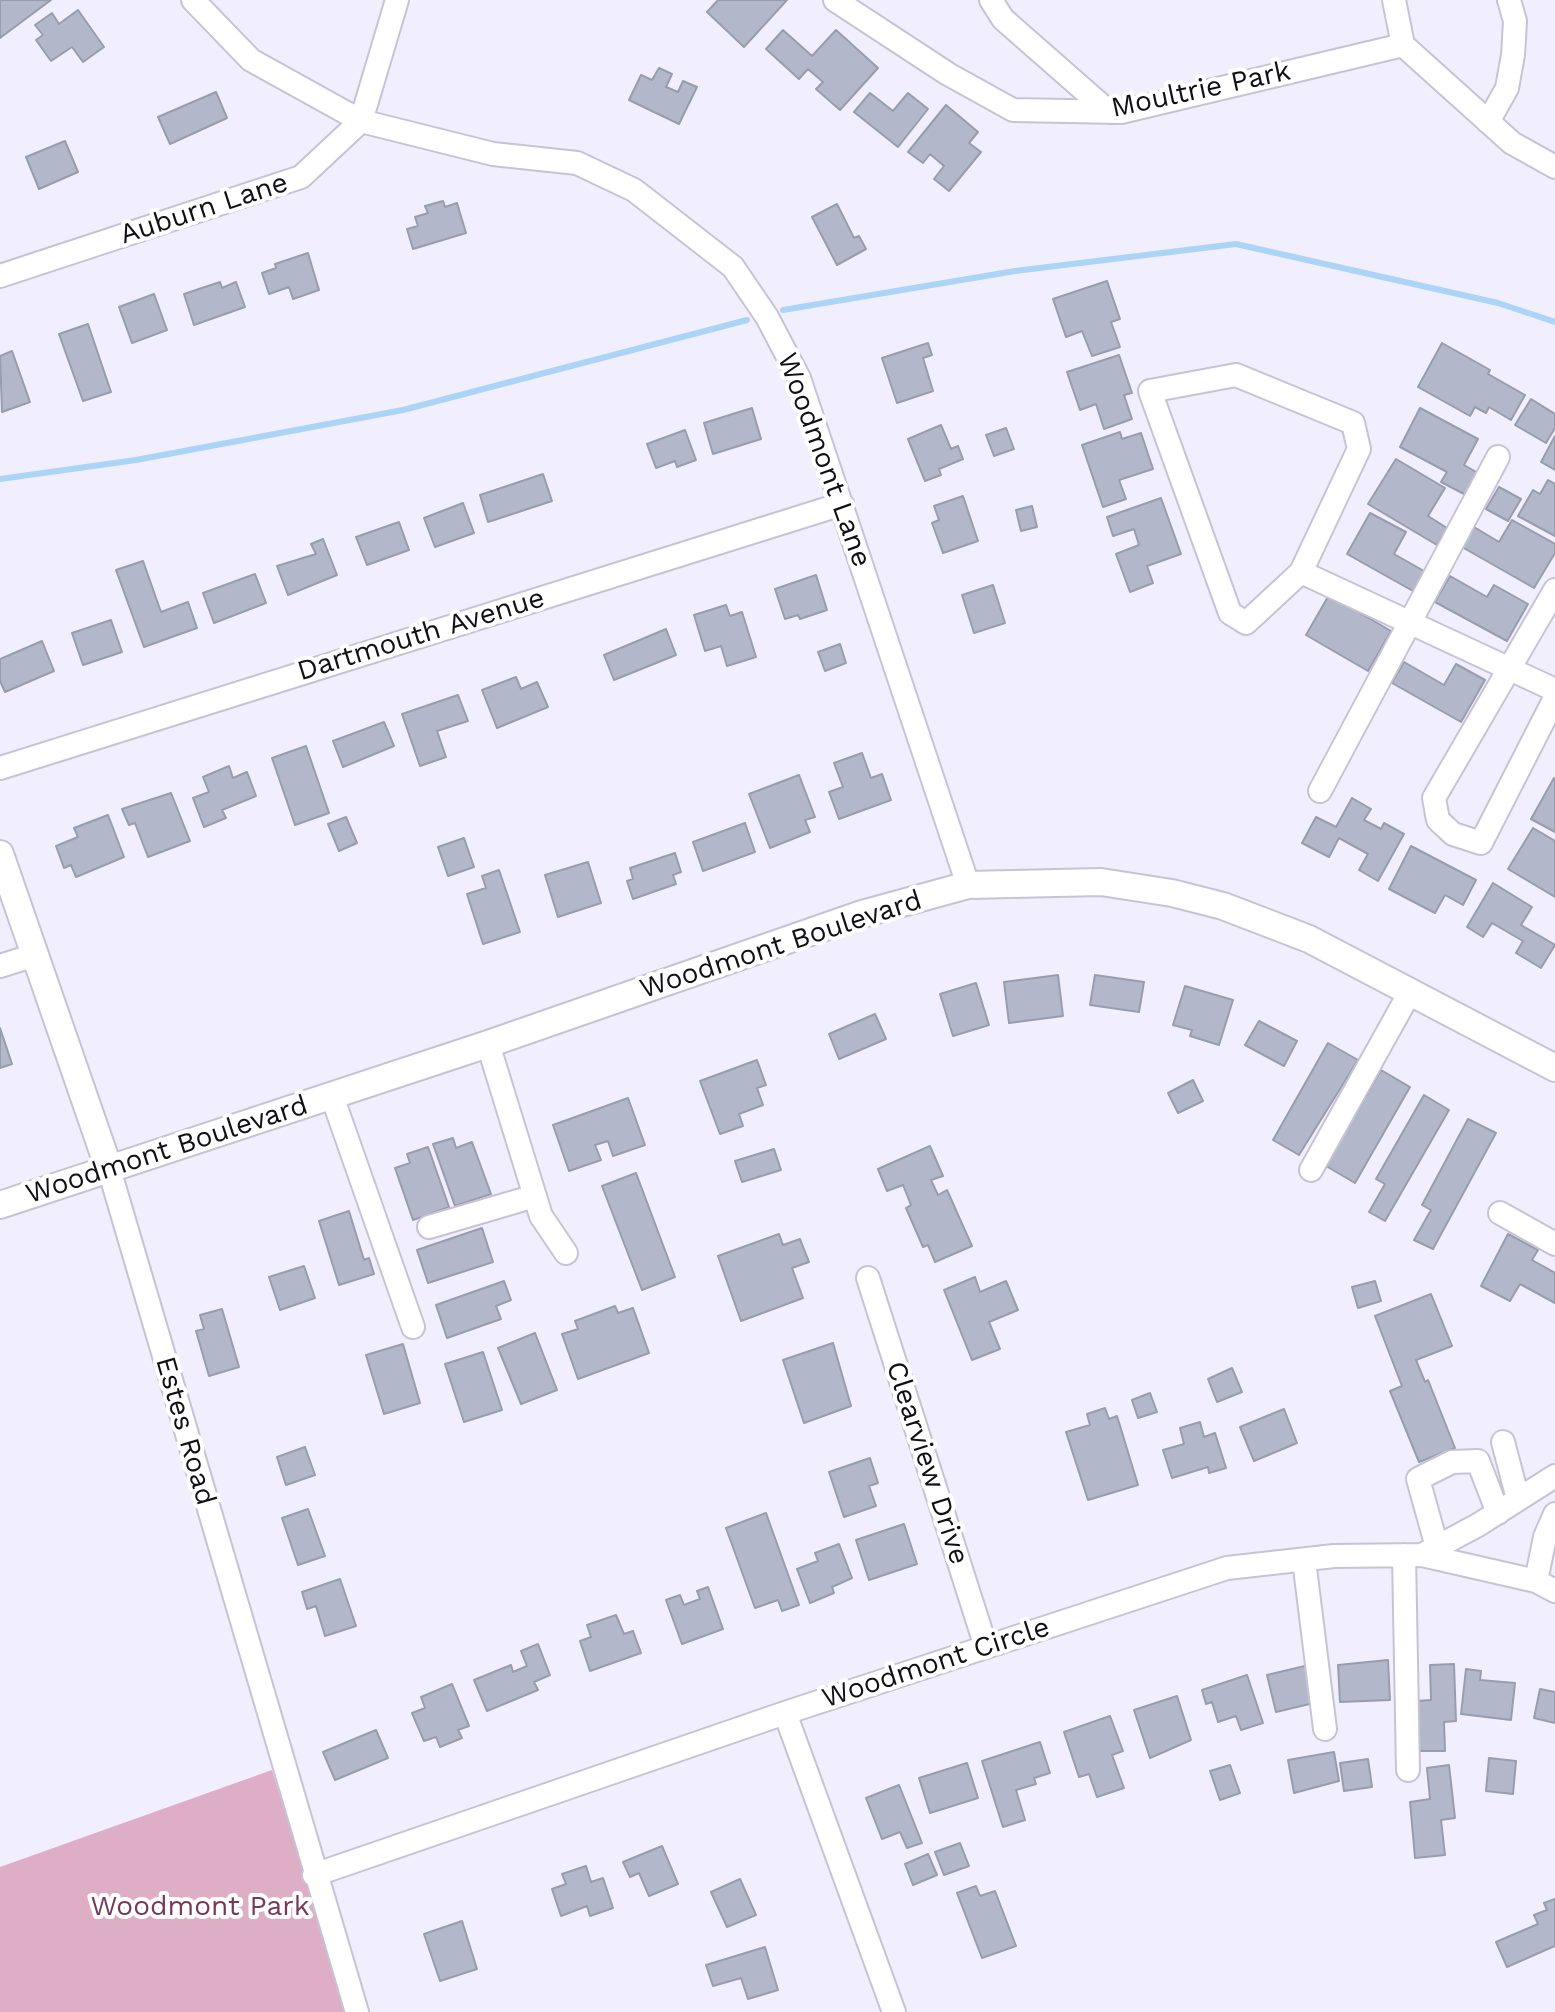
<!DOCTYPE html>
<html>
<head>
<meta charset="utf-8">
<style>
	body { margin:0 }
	canvas { display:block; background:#f1eefd }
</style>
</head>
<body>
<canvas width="1555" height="2012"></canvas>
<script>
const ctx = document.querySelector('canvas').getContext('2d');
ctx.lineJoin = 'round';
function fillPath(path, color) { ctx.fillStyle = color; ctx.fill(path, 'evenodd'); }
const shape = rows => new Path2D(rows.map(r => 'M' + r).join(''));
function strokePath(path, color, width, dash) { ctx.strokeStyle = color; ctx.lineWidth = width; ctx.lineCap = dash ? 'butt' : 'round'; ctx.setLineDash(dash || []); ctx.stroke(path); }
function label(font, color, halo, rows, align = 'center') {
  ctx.font = font + ' "Work Sans",sans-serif'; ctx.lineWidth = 8; ctx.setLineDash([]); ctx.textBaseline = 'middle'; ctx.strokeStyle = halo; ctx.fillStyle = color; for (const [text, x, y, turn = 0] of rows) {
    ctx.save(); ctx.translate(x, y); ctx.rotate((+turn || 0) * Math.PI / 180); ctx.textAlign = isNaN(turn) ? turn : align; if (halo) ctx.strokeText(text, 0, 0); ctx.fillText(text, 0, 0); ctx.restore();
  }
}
const green = shape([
	[272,1770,347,2012,0,2012,0,1867]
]);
const stream = shape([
	[783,310,1015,271,1236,244,1498,303,1555,322],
	[0,479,136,460,403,410,747,320]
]);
const building = shape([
	[0,0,51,0,0,38,0,0],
	[718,0,787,0,744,47,707,12,718,0],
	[78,10,104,47,83,62,72,47,51,61,36,40,43,35,35,25,52,13,59,24,78,10],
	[783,30,812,56,836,30,878,68,840,110,816,89,823,82,808,69,799,79,766,49,783,30],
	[659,68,672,74,666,87,678,92,683,81,697,87,679,124,629,100,641,75,652,80,659,68],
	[216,92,227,118,170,144,158,117,216,92],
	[870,93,893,111,908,93,928,109,898,147,854,112,870,93],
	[946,105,978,132,969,143,981,152,949,191,934,179,944,166,930,154,923,163,908,152,946,105],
	[65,141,78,172,39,189,26,157,65,141],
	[443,201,445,207,457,203,466,233,413,249,407,229,418,226,415,217,428,213,425,206,443,201],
	[837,204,854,238,859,236,866,249,837,265,812,217,837,204],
	[308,253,319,290,293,299,289,287,269,294,262,273,276,268,275,264,308,253],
	[1107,281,1120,319,1111,322,1120,347,1092,356,1082,331,1066,337,1053,299,1107,281],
	[220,282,222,288,236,282,245,307,194,325,184,294,220,282],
	[154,294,167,330,132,343,119,307,154,294],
	[88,324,111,392,83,401,59,334,88,324],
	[928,343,932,355,923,358,933,391,897,403,882,358,928,343],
	[1442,343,1490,370,1488,374,1525,395,1511,420,1489,407,1486,413,1475,407,1470,416,1418,387,1442,343],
	[12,351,30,402,2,412,0,356,12,351],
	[1119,355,1132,393,1124,395,1132,419,1104,429,1096,404,1080,410,1067,372,1119,355],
	[1531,399,1555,414,1555,428,1546,443,1515,425,1531,399],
	[752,408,761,439,713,454,704,423,752,408],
	[1420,408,1478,439,1464,465,1478,473,1466,495,1441,482,1447,472,1400,447,1420,408],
	[941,425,951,449,958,446,963,459,939,469,941,475,925,481,908,439,941,425],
	[1006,428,1014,449,994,456,986,435,1006,428],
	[685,430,696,460,677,467,675,461,656,468,647,444,685,430],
	[1120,432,1122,439,1141,433,1153,469,1119,480,1126,499,1103,507,1082,445,1120,432],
	[1555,436,1555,470,1541,462,1555,436],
	[1396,459,1445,488,1428,516,1447,528,1437,545,1368,504,1396,459],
	[543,474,552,501,488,522,480,495,543,474],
	[1548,480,1555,484,1555,536,1518,516,1533,490,1540,494,1548,480],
	[1499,487,1521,499,1508,521,1486,509,1499,487],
	[963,496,978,541,943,553,932,523,939,520,934,506,963,496],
	[1161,498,1181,554,1147,566,1153,583,1130,592,1116,554,1139,545,1134,529,1113,536,1107,517,1161,498],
	[463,503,474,533,435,547,424,518,463,503],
	[1032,506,1037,527,1021,531,1016,510,1032,506],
	[1370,513,1406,532,1394,554,1424,571,1413,591,1347,554,1370,513],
	[1512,520,1555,544,1555,553,1534,588,1462,547,1474,527,1499,542,1512,520],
	[399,522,409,550,367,565,356,537,399,522],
	[323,539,337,575,288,595,277,566,316,554,311,544,323,539],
	[143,561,161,612,188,602,197,628,144,647,116,570,143,561],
	[255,574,266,603,214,623,203,593,255,574],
	[816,575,827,610,800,619,798,615,785,619,775,589,816,575],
	[1450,576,1487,597,1494,585,1528,604,1507,641,1435,602,1450,576],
	[993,585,1005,623,974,633,962,595,993,585],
	[1329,595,1391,631,1368,671,1306,635,1329,595],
	[726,605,730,616,742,612,756,657,727,666,721,646,705,651,694,615,726,605],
	[111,620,122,652,83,665,72,633,111,620],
	[666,629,676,655,614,680,604,655,666,629],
	[42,641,54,671,5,692,0,681,0,659,42,641],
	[840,644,846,663,825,671,818,652,840,644],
	[1404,662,1444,685,1456,664,1485,680,1461,722,1392,683,1404,662],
	[516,677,521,689,537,682,548,707,497,728,482,690,516,677],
	[458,695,468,721,437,731,446,757,420,766,402,714,458,695],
	[384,722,394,746,343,767,333,741,384,722],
	[306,746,329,813,295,825,272,758,306,746],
	[862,753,871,778,882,774,891,800,839,819,829,792,843,787,834,763,862,753],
	[229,766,233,778,247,772,256,796,222,810,226,818,204,827,193,798,209,792,203,777,229,766],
	[799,775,815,817,805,820,810,832,770,848,749,794,799,775],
	[1554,778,1555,779,1555,832,1531,819,1554,778],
	[171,793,190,841,148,857,135,823,129,825,122,809,171,793],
	[1352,798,1371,809,1364,820,1381,829,1384,823,1404,834,1378,881,1359,870,1368,854,1339,838,1329,857,1302,843,1316,817,1336,827,1352,798],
	[108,815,124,857,76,877,71,865,64,868,56,846,78,837,74,828,108,815],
	[346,817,357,843,339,851,328,824,346,817],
	[745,823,755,852,703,871,693,842,745,823],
	[1533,828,1555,841,1555,897,1508,869,1533,828],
	[464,838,474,867,448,876,438,847,464,838],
	[1411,846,1476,880,1463,905,1445,895,1435,913,1389,889,1411,846],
	[675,853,681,872,673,875,676,884,633,899,627,881,633,879,630,868,675,853],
	[588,862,601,903,558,917,545,875,588,862],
	[499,870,520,932,483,944,467,894,486,888,482,876,499,870],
	[1493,883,1532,907,1521,925,1555,945,1541,968,1516,953,1523,941,1492,923,1483,937,1467,927,1493,883],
	[1058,975,1063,1016,1009,1023,1004,982,1058,975],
	[1095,975,1144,982,1139,1012,1090,1005,1095,975],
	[976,983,989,1025,953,1036,940,994,976,983],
	[1185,986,1233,1000,1219,1045,1190,1036,1192,1030,1173,1025,1185,986],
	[875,1014,886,1039,839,1059,829,1034,875,1014],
	[1259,1021,1297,1041,1284,1066,1245,1045,1259,1021],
	[0,1028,12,1064,0,1068,0,1028],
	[1328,1043,1358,1060,1299,1155,1273,1140,1328,1043],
	[757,1060,766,1085,757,1088,763,1105,739,1114,743,1126,720,1134,700,1081,757,1060],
	[1381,1070,1410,1087,1355,1183,1326,1166,1381,1070],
	[1193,1080,1203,1101,1178,1113,1168,1093,1193,1080],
	[1424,1095,1449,1110,1385,1221,1369,1212,1385,1184,1376,1179,1424,1095],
	[628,1098,645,1145,613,1156,608,1141,595,1145,601,1160,569,1171,553,1125,628,1098],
	[1468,1119,1496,1133,1433,1249,1414,1240,1431,1210,1422,1205,1468,1119],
	[453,1138,456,1148,472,1142,491,1194,455,1206,433,1144,453,1138],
	[930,1146,943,1176,931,1180,938,1195,947,1190,972,1246,935,1262,928,1245,923,1247,906,1208,911,1205,903,1185,887,1191,878,1169,930,1146],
	[428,1147,449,1207,413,1220,395,1168,410,1163,407,1154,428,1147],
	[774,1149,781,1170,742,1182,735,1161,774,1149],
	[636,1173,675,1277,642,1290,602,1186,636,1173],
	[349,1211,364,1260,369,1258,374,1274,339,1285,319,1221,349,1211],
	[482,1228,493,1262,428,1283,417,1250,482,1228],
	[779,1234,783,1245,800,1239,809,1262,792,1268,803,1298,741,1321,718,1256,779,1234],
	[1508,1234,1538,1250,1532,1260,1555,1273,1555,1303,1520,1284,1510,1301,1481,1286,1508,1234],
	[304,1266,315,1298,280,1310,269,1277,304,1266],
	[975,1277,980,1292,1006,1281,1018,1310,989,1322,1000,1349,972,1360,944,1290,975,1277],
	[504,1281,511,1300,496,1306,501,1319,447,1338,436,1305,504,1281],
	[1375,1281,1381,1301,1358,1308,1352,1287,1375,1281],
	[1431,1294,1452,1346,1416,1360,1425,1382,1428,1380,1455,1448,1419,1462,1390,1391,1402,1386,1375,1316,1431,1294],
	[615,1306,618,1313,633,1308,649,1353,578,1379,562,1334,578,1329,575,1321,615,1306],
	[222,1309,239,1367,209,1376,196,1331,204,1329,200,1315,222,1309],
	[535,1333,557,1390,521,1404,498,1348,535,1333],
	[833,1343,851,1406,804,1423,783,1360,833,1343],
	[403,1344,420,1403,384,1414,366,1355,403,1344],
	[483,1352,502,1410,464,1422,445,1364,483,1352],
	[1232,1368,1242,1392,1217,1402,1208,1379,1232,1368],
	[1150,1393,1157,1412,1138,1418,1132,1400,1150,1393],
	[1105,1408,1109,1419,1117,1416,1138,1485,1088,1500,1066,1432,1090,1425,1087,1414,1105,1408],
	[1284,1409,1297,1443,1254,1461,1240,1427,1284,1409],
	[1200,1422,1204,1437,1215,1433,1226,1468,1209,1473,1208,1467,1172,1478,1163,1450,1184,1444,1180,1428,1200,1422],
	[305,1447,315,1475,286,1485,277,1457,305,1447],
	[870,1458,878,1483,869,1486,876,1506,844,1517,829,1472,870,1458],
	[308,1509,325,1556,298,1565,282,1518,308,1509],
	[766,1513,799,1605,782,1611,778,1600,755,1608,726,1528,766,1513],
	[904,1524,917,1564,869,1580,856,1540,904,1524],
	[839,1544,852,1578,832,1587,834,1593,810,1603,797,1569,818,1561,815,1553,839,1544],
	[340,1579,356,1626,325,1636,316,1606,307,1609,302,1592,340,1579],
	[708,1587,723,1629,682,1644,666,1600,680,1595,684,1605,700,1599,697,1591,708,1587],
	[616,1615,624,1634,633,1631,641,1653,590,1671,580,1641,591,1637,587,1625,616,1615],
	[538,1644,550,1675,534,1682,538,1690,487,1711,474,1680,511,1665,513,1672,527,1666,521,1651,538,1644],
	[1388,1660,1390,1700,1340,1702,1338,1665,1388,1660],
	[1454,1664,1456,1721,1444,1722,1445,1751,1419,1751,1417,1701,1431,1700,1430,1665,1454,1664],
	[1309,1665,1318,1702,1276,1712,1267,1675,1309,1665],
	[1466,1669,1481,1671,1480,1680,1515,1683,1511,1720,1461,1714,1466,1669],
	[1247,1675,1263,1723,1241,1730,1236,1716,1218,1722,1212,1702,1206,1704,1202,1690,1247,1675],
	[452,1684,469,1726,458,1730,462,1738,440,1747,436,1737,424,1741,412,1713,425,1708,421,1697,452,1684],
	[1540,1689,1555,1692,1555,1723,1534,1718,1540,1689],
	[1177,1696,1191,1740,1150,1758,1134,1710,1177,1696],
	[1110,1716,1123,1751,1112,1755,1124,1788,1097,1797,1089,1774,1079,1777,1064,1732,1110,1716],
	[376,1730,388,1758,335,1780,323,1752,376,1730],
	[1040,1742,1050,1773,1034,1778,1036,1784,1016,1790,1025,1820,1003,1827,982,1761,1040,1742],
	[1334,1752,1339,1781,1294,1793,1288,1760,1334,1752],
	[1489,1758,1516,1761,1513,1794,1486,1791,1489,1758],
	[1368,1759,1372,1787,1344,1791,1340,1763,1368,1759],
	[967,1763,978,1798,930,1813,919,1778,967,1763],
	[1230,1765,1240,1793,1220,1800,1210,1771,1230,1765],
	[1449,1765,1455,1818,1441,1820,1445,1855,1415,1858,1410,1802,1430,1799,1427,1768,1449,1765],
	[899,1785,922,1843,907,1848,900,1832,882,1839,866,1798,899,1785],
	[960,1843,969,1866,944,1875,935,1852,960,1843],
	[662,1846,678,1884,649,1896,639,1873,630,1877,623,1862,662,1846],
	[928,1854,937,1875,913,1885,905,1864,928,1854],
	[586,1866,591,1882,603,1878,613,1908,590,1916,587,1906,561,1916,552,1889,566,1884,562,1874,586,1866],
	[740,1879,756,1915,727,1927,711,1892,740,1879],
	[976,1886,980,1896,995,1891,1016,1946,982,1958,957,1893,976,1886],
	[1555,1899,1555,1946,1507,1967,1496,1942,1538,1924,1534,1915,1547,1910,1544,1903,1555,1899],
	[462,1921,477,1969,440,1981,424,1934,462,1921],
	[765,1947,778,1990,748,1999,741,1978,713,1986,706,1965,765,1947]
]);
const minor = shape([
	[193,0,251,60,361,121,493,154,577,163,634,190,733,267,767,317,799,378,968,885],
	[835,0,948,74,1013,110,1121,112,1403,45],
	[991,0,1003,19,1109,112],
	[1394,0,1403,45,1512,143,1555,167],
	[1488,122,1507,88,1513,55,1515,21,1509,0],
	[0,276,301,177,361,121,397,0],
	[1236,375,1353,423,1359,449,1301,572,1246,623,1230,613,1150,391,1236,375],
	[1301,572,1555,690],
	[1555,590,1434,798,1438,820,1453,834,1481,843,1555,698],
	[0,768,842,504],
	[1320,791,1498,457],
	[0,966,35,955],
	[488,1044,541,1216,566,1253],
	[332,1096,413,1327],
	[109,1169,357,2012],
	[1311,1170,1410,992],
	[1500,1213,1555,1244],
	[429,1227,535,1196],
	[868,1278,986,1647],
	[1503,1442,1518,1499],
	[1437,1547,1418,1479,1452,1462,1478,1461,1498,1513],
	[1404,1555,1408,1770],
	[1422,1555,1536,1581,1555,1591],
	[1304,1560,1325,1729],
	[1536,1581,1545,1537,1555,1514],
	[785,1713,894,2012],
	[314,1875,785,1713,1227,1568,1334,1556,1422,1555,1478,1525,1555,1476]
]);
const major = shape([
	[0,854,109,1169],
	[0,1205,488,1044,862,914,968,885,1101,882,1172,893,1223,906,1309,939,1555,1068]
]);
const streetNames = [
	["Moultrie Park",1201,90,-12],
	["Auburn Lane",204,209,-18],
	["Woodmont Lane",824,460,70],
	["Dartmouth Avenue",421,635,-17],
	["Woodmont Boulevard",781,945,-18],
	["Woodmont Boulevard",167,1150,-18],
	["Estes Road",185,1431,74],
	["Clearview Drive",927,1463,72],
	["Woodmont Circle",936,1663,-18]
];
const parkNames = [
	["Woodmont Park",200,1907]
];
fillPath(green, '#deaec7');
strokePath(stream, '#acd4f7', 6);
fillPath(building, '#b2b8ca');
strokePath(building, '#979dae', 2);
strokePath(minor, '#c7c3d5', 26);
strokePath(major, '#c7c3d5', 30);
strokePath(minor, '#fff', 22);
strokePath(major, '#fff', 26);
label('28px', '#100f15', '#fff', streetNames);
label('28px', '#75395c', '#fff', parkNames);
</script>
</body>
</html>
